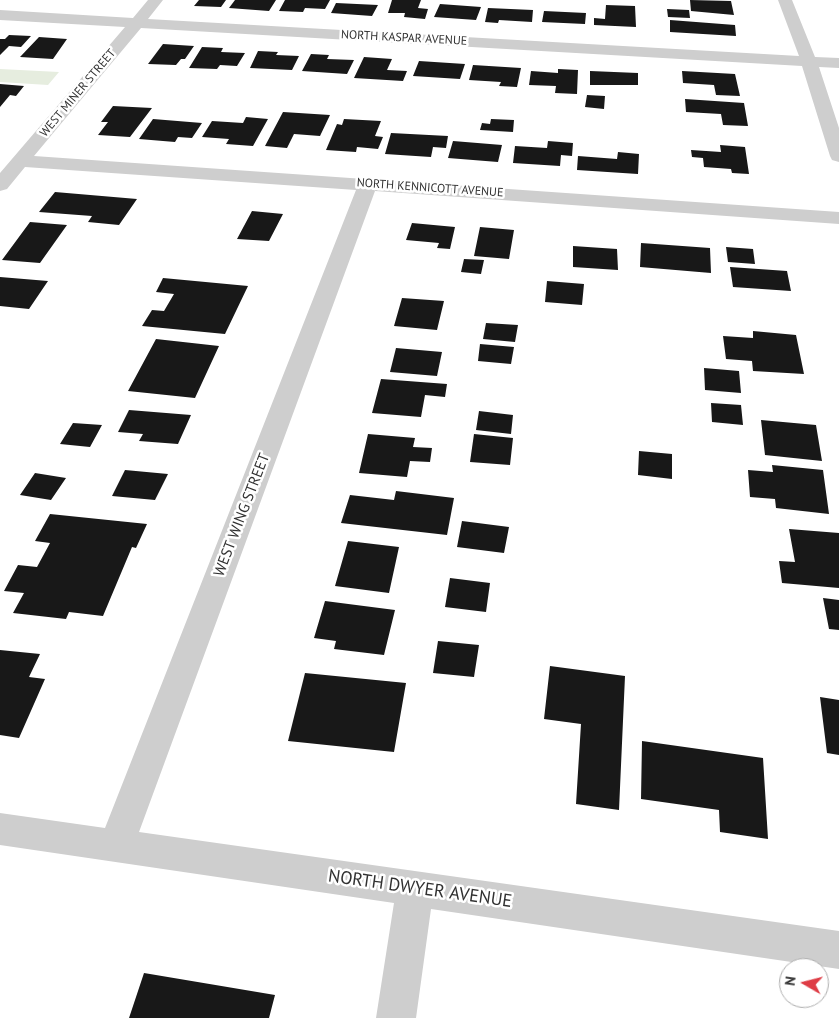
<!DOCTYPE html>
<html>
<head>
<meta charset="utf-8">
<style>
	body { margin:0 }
	#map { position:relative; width:839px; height:1018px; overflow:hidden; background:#fff; font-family:"PT Sans",sans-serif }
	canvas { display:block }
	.north { position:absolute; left:779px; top:958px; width:50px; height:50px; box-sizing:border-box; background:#fff; border:1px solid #adadad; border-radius:50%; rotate:278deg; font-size:14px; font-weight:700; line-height:20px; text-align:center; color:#313131 }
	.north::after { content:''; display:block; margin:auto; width:18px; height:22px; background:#de3c45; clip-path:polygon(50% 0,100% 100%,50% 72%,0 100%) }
</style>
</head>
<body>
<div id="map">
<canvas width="839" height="1018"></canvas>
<div class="north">N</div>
</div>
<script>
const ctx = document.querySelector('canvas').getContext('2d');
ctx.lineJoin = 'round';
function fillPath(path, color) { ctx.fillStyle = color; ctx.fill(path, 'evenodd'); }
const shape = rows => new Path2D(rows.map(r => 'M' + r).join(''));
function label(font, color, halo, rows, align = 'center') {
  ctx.font = font + ' "PT Sans",sans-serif'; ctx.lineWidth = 5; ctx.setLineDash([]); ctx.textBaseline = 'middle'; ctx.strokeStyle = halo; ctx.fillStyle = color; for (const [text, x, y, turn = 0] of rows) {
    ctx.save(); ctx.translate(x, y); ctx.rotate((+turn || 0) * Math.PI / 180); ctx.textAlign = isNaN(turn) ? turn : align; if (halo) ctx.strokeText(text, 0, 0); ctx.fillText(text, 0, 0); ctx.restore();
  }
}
const green = shape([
	[0,69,59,72,48,85,0,82]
]);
const building = shape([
	[199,0,226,0,221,7,194,6],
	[235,0,276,0,269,11,229,8],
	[285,0,330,0,325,9,305,8,303,12,279,11],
	[392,0,421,0,418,8,428,9,425,19,404,17,405,13,388,13],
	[690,0,731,1,734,15,691,11],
	[336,3,378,5,372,16,331,13],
	[440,4,481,7,476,20,434,17],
	[606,5,635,6,636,27,594,25,594,18,605,19],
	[488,8,533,10,532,22,499,20,498,23,485,22],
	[667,9,689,10,690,18,668,17],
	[544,11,586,13,585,24,542,22],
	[670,20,735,25,736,36,670,32],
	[9,35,31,36,21,47,9,46,0,55,0,39,5,39],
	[39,37,67,39,53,59,20,57],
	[163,44,194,46,185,59,181,59,176,65,148,64],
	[202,47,223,48,221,52,245,53,237,66,220,65,217,69,189,68],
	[258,51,278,52,276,55,299,56,292,70,250,68],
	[311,54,329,55,327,59,354,60,347,74,302,71],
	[364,57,392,59,387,70,407,71,403,81,354,78],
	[419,61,465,64,460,79,413,76],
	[473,65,521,68,517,87,499,86,501,82,469,80],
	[558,69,578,70,577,94,555,93,556,86,529,85,531,71,558,73],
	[590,71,638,73,638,85,590,85],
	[682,71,735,74,740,96,716,95,714,85,683,83],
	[0,84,24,86,16,96,10,95,0,107],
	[587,95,605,96,604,109,585,107],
	[685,99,744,103,748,126,723,125,721,114,686,112],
	[113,106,152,108,130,137,98,135,108,122,101,122],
	[283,112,330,115,320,136,294,134,287,148,265,146],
	[246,117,268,119,253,146,226,144,229,139,202,137,212,121,243,123],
	[153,119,202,123,192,138,178,137,175,142,139,139],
	[344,119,381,121,375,136,383,137,378,149,357,147,356,152,326,150,337,124,342,125],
	[491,119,514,120,513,132,480,130,482,123,490,124],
	[391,133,448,136,446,148,433,147,431,157,385,154],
	[453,141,502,145,498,162,448,158],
	[548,141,573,143,572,156,561,155,560,166,513,163,515,146,547,148],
	[720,145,745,147,749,174,732,173,731,169,704,167,703,158,692,157,691,150,721,152],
	[618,152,639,154,638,174,577,170,578,156,617,159],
	[55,192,137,199,119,225,88,222,92,216,39,212],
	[252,211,283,214,269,241,237,239],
	[30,222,67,225,40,263,2,260],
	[412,223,455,227,450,249,437,248,439,243,406,240],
	[480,227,514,230,509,259,474,256],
	[641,243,710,248,711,273,640,267],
	[573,246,617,249,618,270,573,267],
	[726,247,753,249,755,264,728,262],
	[464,259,484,260,481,274,461,272],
	[730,267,787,271,791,291,733,287],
	[0,277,48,281,29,309,0,306],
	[163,278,248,286,225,334,142,326,152,310,164,311,174,294,156,292],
	[547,281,584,284,582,305,545,302],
	[402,298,444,301,437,330,394,326],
	[486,323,518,325,515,342,483,339],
	[753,331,796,335,804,374,753,371,752,361,726,359,723,336,753,338],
	[156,339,219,346,195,398,128,391],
	[480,344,514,347,511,364,478,361],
	[396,348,442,352,437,376,390,372],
	[704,368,739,371,741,393,705,390],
	[381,379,447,384,445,397,425,395,421,417,372,413],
	[711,403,741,405,743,425,712,422],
	[129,410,191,415,178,444,139,441,143,434,118,432],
	[479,411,513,415,511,434,476,430],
	[761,420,816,425,822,461,765,455],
	[73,423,102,425,90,447,60,444],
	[368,434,415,438,413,447,432,448,430,462,410,461,407,477,359,473],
	[474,434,513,438,510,465,470,462],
	[639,451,672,454,672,479,638,475],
	[772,465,823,470,829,514,776,508,775,499,750,497,748,470,773,472],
	[125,470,168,474,155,500,112,496],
	[35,473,66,478,51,500,20,495],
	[396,491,454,498,447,535,341,523,350,495,394,500],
	[50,514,147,524,136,548,132,547,103,616,69,612,66,619,13,613,24,593,4,591,18,565,37,567,50,543,35,541],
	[462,521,509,527,504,553,457,547],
	[789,529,839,533,839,588,782,583,779,561,795,562],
	[348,541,399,547,389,593,335,586],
	[450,578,490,583,486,612,445,607],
	[823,598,839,600,839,630,829,629],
	[325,601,395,610,384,655,334,649,336,641,314,638],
	[438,641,479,645,474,677,433,673],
	[0,650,40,654,29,677,45,679,19,738,0,735],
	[550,666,625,676,619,810,576,804,581,724,544,719],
	[305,673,406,683,394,752,288,741],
	[820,697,839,700,839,755,827,753],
	[642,741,763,758,768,839,720,832,719,810,641,799],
	[144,973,275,995,269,1018,129,1018]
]);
const minor = shape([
	[148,0,163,0,148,19,799,56,778,0,792,0,815,57,839,58,839,68,819,67,839,128,839,162,832,160,830,156,802,66,141,28,34,156,839,212,839,224,375,191,139,832,839,931,839,969,431,909,416,1018,376,1018,394,903,0,845,0,813,105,828,356,190,25,167,7,189,0,191,0,173,125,27,0,20,0,10,133,18,148,0]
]);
const farStreetnames = [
	["NORTH KASPAR AVENUE",404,38,3],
	["WEST MINER STREET",78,93,-50],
	["NORTH KENNICOTT AVENUE",430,188,4]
];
const streetNames = [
	["WEST WING STREET",242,515,-69]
];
const nearStreetnames = [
	["NORTH DWYER AVENUE",420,889,8]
];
fillPath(green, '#e6eddf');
fillPath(building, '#181818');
fillPath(minor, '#cecece');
label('12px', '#313131', '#fff', farStreetnames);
label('15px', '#313131', '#fff', streetNames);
label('18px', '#313131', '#fff', nearStreetnames);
</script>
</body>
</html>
